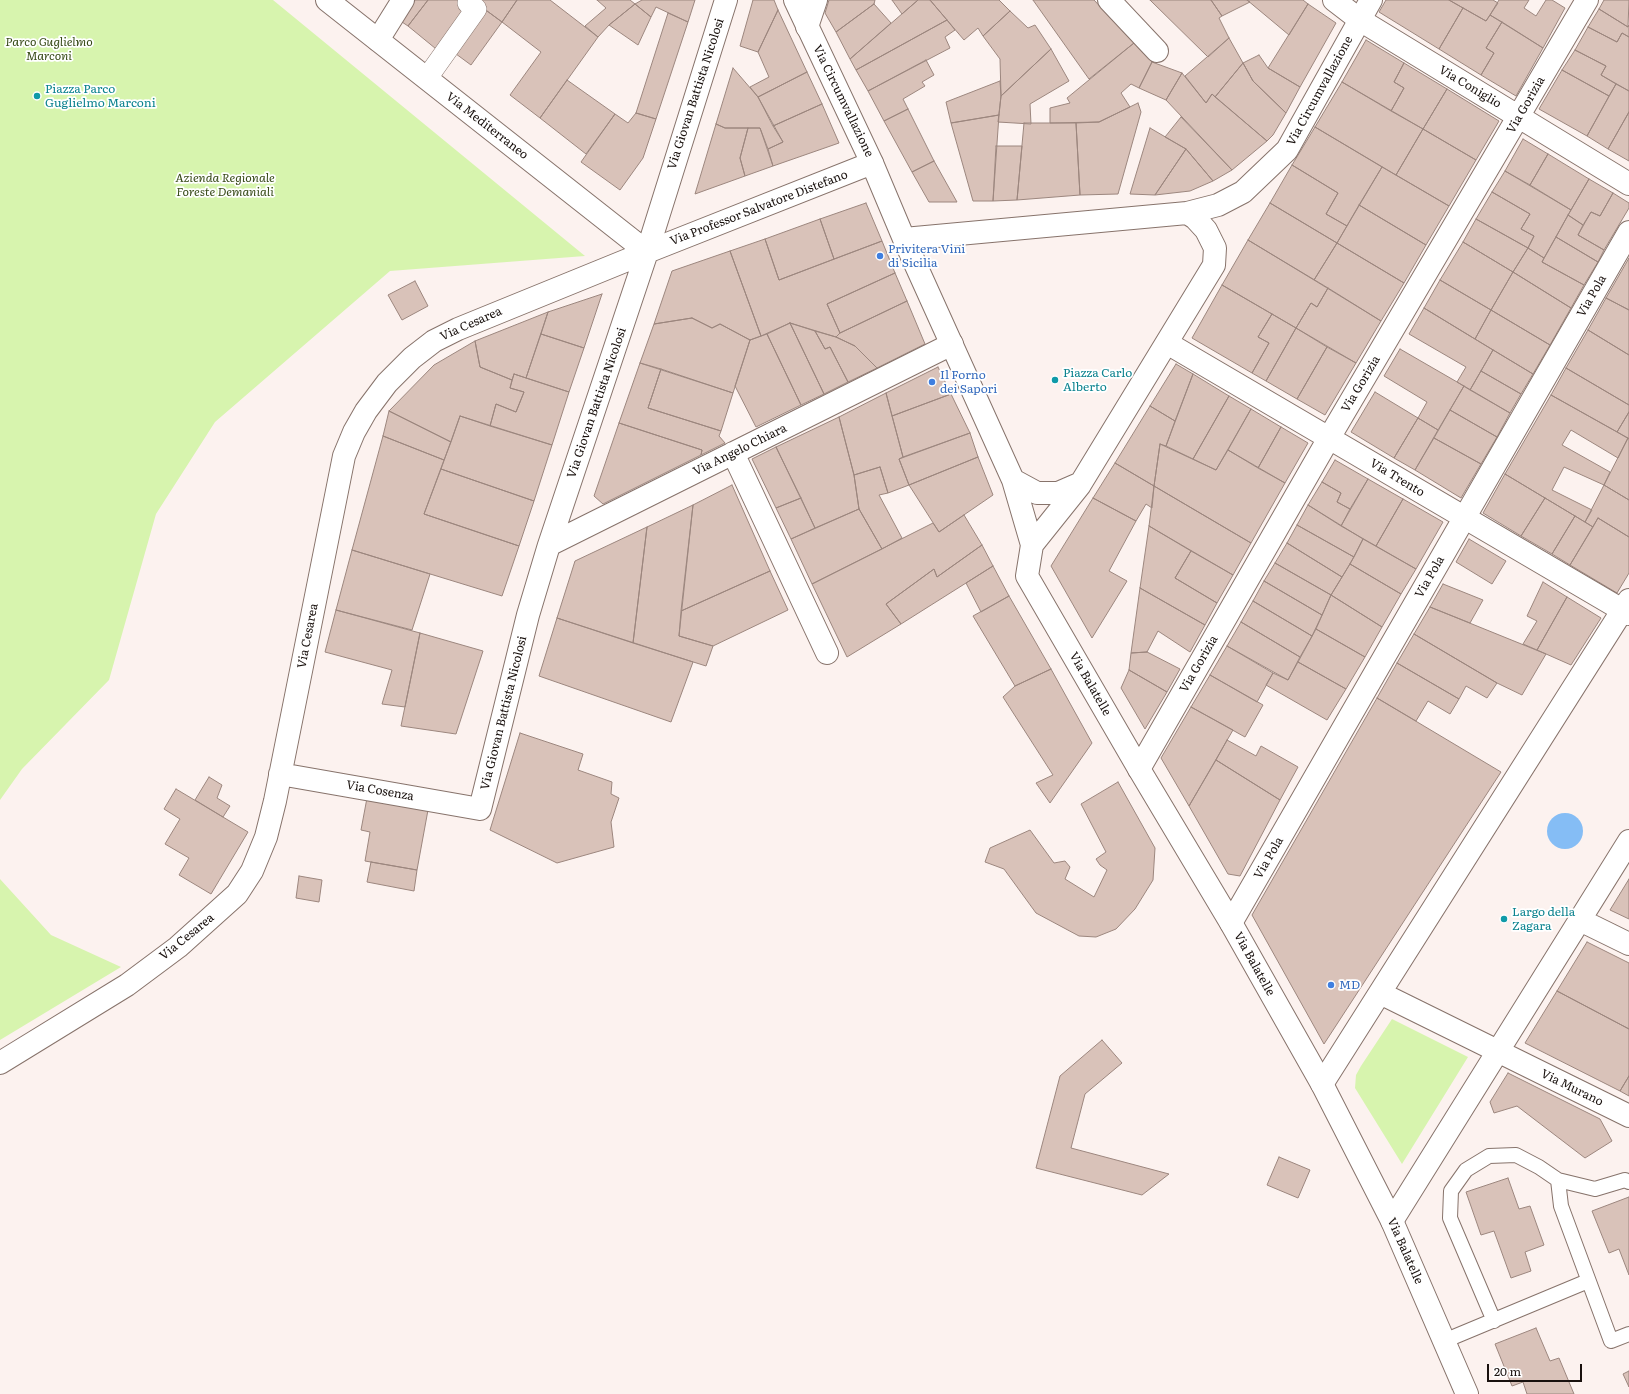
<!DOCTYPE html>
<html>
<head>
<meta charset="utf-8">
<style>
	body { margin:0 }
	#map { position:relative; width:1629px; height:1394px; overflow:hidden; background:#fcf2ef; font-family:Literata,serif }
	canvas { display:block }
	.scale { position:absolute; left:1487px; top:1364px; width:95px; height:18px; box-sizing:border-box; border:2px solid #19110e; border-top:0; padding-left:5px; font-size:12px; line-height:14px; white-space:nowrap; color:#19110e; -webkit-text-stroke:3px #fff; paint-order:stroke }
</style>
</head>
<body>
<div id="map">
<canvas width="1629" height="1394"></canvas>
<div class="scale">20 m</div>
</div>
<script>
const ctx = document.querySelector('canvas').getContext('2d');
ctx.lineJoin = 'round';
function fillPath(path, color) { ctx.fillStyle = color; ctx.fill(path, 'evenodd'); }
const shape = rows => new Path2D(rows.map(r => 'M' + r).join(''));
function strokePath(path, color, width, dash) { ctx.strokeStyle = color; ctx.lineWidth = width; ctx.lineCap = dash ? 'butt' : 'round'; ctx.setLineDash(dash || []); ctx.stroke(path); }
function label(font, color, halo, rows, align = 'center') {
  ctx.font = font + ' Literata,serif'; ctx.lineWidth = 3.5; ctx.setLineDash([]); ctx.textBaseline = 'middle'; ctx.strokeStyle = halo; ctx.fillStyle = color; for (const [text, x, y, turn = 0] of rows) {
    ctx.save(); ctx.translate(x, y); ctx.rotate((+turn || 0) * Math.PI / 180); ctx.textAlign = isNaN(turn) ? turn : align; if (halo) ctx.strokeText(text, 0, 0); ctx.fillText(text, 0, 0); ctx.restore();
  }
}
const green = shape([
	[0,0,273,0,585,256,390,271,215,422,156,514,109,680,22,769,0,800],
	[0,879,51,935,121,967,0,1040],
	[1392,1019,1468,1057,1402,1164,1355,1088,1356,1075,1361,1066]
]);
const water = shape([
	'1547 831a18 18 0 1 1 36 0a18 18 0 1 1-36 0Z'
]);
const building = shape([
	[415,0,428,0,408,26,402,22,415,0],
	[428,0,464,0,469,11,441,53,408,26,428,0],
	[476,0,517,0,502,22,483,8,476,0],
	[517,0,550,0,598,37,540,118,510,95,541,52,502,22,517,0],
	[597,0,630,0,635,4,609,25,598,37,585,26,606,8,597,0],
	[642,0,695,0,688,22,656,7,651,17,635,4,642,0],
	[753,0,774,0,778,10,758,52,740,46,753,0],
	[829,0,875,0,874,4,836,32,825,13,829,0],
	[892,0,918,0,902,14,892,0],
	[918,0,930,0,947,20,856,70,850,59,918,0],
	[930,0,999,0,1010,11,983,36,978,28,964,40,930,0],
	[1033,0,1094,0,1134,43,1089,79,1033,0],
	[1150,0,1211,0,1222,16,1219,18,1229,38,1208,57,1150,0],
	[1211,0,1247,0,1250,2,1222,16,1211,0],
	[1247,0,1303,0,1308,4,1289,35,1247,0],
	[1386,0,1449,0,1463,8,1439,49,1379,12,1386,0],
	[1449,0,1493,0,1498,3,1486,21,1449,0],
	[1499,0,1529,0,1524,8,1536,16,1546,0,1552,0,1565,8,1543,48,1490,15,1499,0],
	[1604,0,1629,0,1628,27,1599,9,1604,0],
	[635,4,651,17,638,45,609,25,635,4],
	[874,4,891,23,850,59,836,32,874,4],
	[1308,4,1336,23,1300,87,1268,68,1308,4],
	[483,8,502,22,471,65,452,51,483,8],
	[1463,8,1486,21,1490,15,1502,22,1486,48,1494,53,1481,75,1439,49,1463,8],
	[1599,9,1628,27,1629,25,1629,37,1622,33,1617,42,1588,27,1599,9],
	[778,10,807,72,758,97,750,87,769,77,758,52,778,10],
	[1010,11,1028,28,1035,25,1051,49,1001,96,1000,59,983,36,1010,11],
	[668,13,688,22,656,119,636,113,668,13],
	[947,20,955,30,945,37,950,48,868,91,856,70,947,20],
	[1502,22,1543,48,1516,96,1481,75,1494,53,1486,48,1502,22],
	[1588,27,1617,42,1622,33,1629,37,1629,91,1601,75,1606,66,1575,50,1588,27],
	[1229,38,1243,63,1215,97,1212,94,1206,103,1185,76,1229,38],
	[1366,40,1404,63,1394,82,1404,88,1391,111,1342,82,1366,40],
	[1134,43,1152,62,1139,88,1131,84,1121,93,1130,107,1099,122,1050,123,1050,108,1070,103,1067,98,1134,43],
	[1051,49,1069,81,1030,104,1031,124,998,122,1001,96,1051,49],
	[1575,50,1606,66,1601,75,1616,84,1609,96,1562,70,1575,50],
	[1259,55,1268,68,1300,87,1286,113,1253,81,1243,63,1259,55],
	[926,60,934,75,922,82,925,86,903,99,908,109,884,121,868,91,926,60],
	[1152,62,1182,73,1166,100,1139,88,1152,62],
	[1243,63,1253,81,1286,113,1273,135,1267,141,1215,97,1243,63],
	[1404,63,1447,89,1423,129,1391,111,1404,88,1394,82,1404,63],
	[733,68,758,97,783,142,768,149,760,128,725,128,716,124,733,68],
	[1562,70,1609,96,1587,136,1539,109,1562,70],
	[807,72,822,104,773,126,758,97,807,72],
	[1182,73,1206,103,1212,94,1267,141,1232,170,1166,100,1182,73],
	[567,80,615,114,586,154,540,118,567,80],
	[1000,81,1001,96,999,115,951,123,946,102,1000,81],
	[1342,82,1423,129,1396,175,1315,127,1342,82],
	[1616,84,1629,91,1629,112,1608,149,1587,136,1616,84],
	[1447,89,1499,121,1476,160,1423,129,1447,89],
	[1138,103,1141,112,1118,194,1080,195,1076,123,1099,122,1138,103],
	[822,104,839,143,773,166,768,149,783,142,773,126,822,104],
	[908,109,934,161,912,172,884,121,908,109],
	[1629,112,1629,161,1608,149,1629,112],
	[636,113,656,119,643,158,620,190,581,162,615,114,628,123,636,113],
	[999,115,993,201,973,201,951,123,999,115],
	[1181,117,1232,170,1213,181,1186,149,1165,137,1181,117],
	[1024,123,1076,123,1080,195,1017,200,1024,123],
	[716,124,725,128,748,128,740,158,745,176,695,194,716,124],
	[1315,127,1382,167,1347,226,1326,214,1338,193,1292,165,1315,127],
	[748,128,760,128,773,166,745,176,740,158,748,128],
	[1150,128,1186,149,1155,195,1130,194,1150,128],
	[1423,129,1476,160,1449,206,1396,175,1423,129],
	[1523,139,1548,154,1530,185,1505,171,1523,139],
	[996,146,1022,146,1017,200,993,201,996,146],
	[1186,149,1213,181,1190,191,1155,195,1186,149],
	[1548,154,1589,179,1571,210,1530,185,1548,154],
	[934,161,957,202,929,202,912,172,934,161],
	[1292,165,1338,193,1326,214,1347,226,1337,243,1270,203,1292,165],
	[1382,167,1449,206,1426,245,1359,205,1382,167],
	[1505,171,1571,210,1544,258,1528,248,1534,236,1521,229,1530,214,1492,192,1505,171],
	[1589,179,1613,193,1600,216,1591,212,1583,225,1568,215,1589,179],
	[1492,192,1530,214,1521,229,1534,236,1528,248,1476,219,1492,192],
	[1613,193,1629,203,1629,208,1604,250,1578,235,1591,212,1600,216,1613,193],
	[866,203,882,241,834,259,820,219,866,203],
	[1270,203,1337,243,1314,280,1248,240,1270,203],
	[1359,205,1426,245,1404,283,1337,243,1359,205],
	[1568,215,1583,225,1578,235,1604,250,1598,262,1556,237,1568,215],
	[820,219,834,259,779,280,765,239,820,219],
	[1476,219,1528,248,1513,272,1463,242,1476,219],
	[1556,237,1598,262,1584,285,1542,262,1556,237],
	[765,239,779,280,882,241,895,273,827,304,840,333,836,337,790,323,761,336,730,251,765,239],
	[1248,240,1328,288,1317,307,1311,303,1296,328,1222,285,1248,240],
	[1463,242,1513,272,1491,310,1440,280,1463,242],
	[1337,243,1404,283,1381,321,1314,280,1337,243],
	[1528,248,1544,258,1542,262,1584,285,1571,308,1513,272,1528,248],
	[730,251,761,336,750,340,720,324,712,328,692,318,654,324,672,271,730,251],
	[1629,258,1629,310,1606,298,1629,258],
	[1513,272,1571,308,1550,345,1491,310,1513,272],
	[895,273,907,301,840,333,827,304,895,273],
	[1440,280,1491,310,1475,339,1424,308,1440,280],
	[415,281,428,306,402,320,388,295,415,281],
	[1222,285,1272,314,1258,337,1269,343,1252,373,1192,338,1222,285],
	[1328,288,1381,321,1356,363,1296,328,1311,303,1317,307,1328,288],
	[602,294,584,348,541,334,548,312,602,294],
	[1606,298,1629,310,1629,355,1588,330,1606,298],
	[907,301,925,344,877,368,855,346,836,337,840,333,907,301],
	[1424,308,1493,350,1470,390,1457,382,1466,367,1409,334,1424,308],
	[1491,310,1550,345,1533,374,1475,339,1491,310],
	[548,312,526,378,514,374,512,380,480,367,475,341,548,312],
	[1272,314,1296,328,1266,381,1252,373,1269,343,1258,337,1272,314],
	[692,318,712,328,720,324,750,340,733,393,640,363,654,324,692,318],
	[790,323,824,394,801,405,767,334,790,323],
	[790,323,815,331,825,349,830,347,848,382,824,394,790,323],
	[1296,328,1327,347,1297,399,1266,381,1296,328],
	[1588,330,1629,355,1629,405,1566,368,1588,330],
	[815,331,836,337,855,346,877,368,848,382,830,347,825,349,815,331],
	[541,334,584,348,569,392,526,378,541,334],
	[767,334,801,405,756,427,735,386,750,340,767,334],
	[475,341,480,367,512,380,510,388,524,392,516,412,496,404,490,426,460,416,451,442,389,411,434,365,475,341],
	[1327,347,1356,363,1325,415,1297,399,1327,347],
	[1400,349,1464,386,1438,430,1418,418,1427,402,1384,376,1400,349],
	[1493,350,1533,374,1521,394,1481,371,1493,350],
	[640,363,661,369,648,408,721,431,719,436,725,443,701,455,702,450,619,423,640,363],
	[1176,364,1193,374,1175,421,1150,406,1176,364],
	[938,367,951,394,892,416,886,393,938,367],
	[1566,368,1629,405,1629,412,1617,432,1551,395,1566,368],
	[661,369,733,393,721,431,648,408,661,369],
	[1481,371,1521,394,1510,413,1470,390,1481,371],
	[514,374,569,392,552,445,490,426,496,404,516,412,524,392,510,388,514,374],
	[1193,374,1229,396,1193,459,1166,446,1193,374],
	[1464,386,1510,413,1497,437,1450,410,1464,386],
	[1375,392,1418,418,1394,458,1351,432,1375,392],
	[886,393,903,457,899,459,909,485,888,493,880,467,854,475,839,417,886,393],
	[951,394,970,433,903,457,892,416,951,394],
	[1551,395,1628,438,1618,458,1571,430,1562,445,1610,472,1604,485,1564,467,1552,490,1592,510,1585,522,1505,474,1551,395],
	[1229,396,1251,409,1216,470,1193,459,1229,396],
	[1150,406,1175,421,1166,446,1160,444,1154,486,1115,463,1150,406],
	[1251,409,1281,427,1258,468,1228,450,1251,409],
	[1450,410,1497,437,1481,464,1434,438,1450,410],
	[389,411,451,442,444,460,383,436,389,411],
	[1629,412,1629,439,1617,432,1629,412],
	[460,416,552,445,534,501,441,469,460,416],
	[839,417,854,475,859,509,815,528,776,447,839,417],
	[1418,418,1438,430,1415,470,1394,458,1418,418],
	[619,423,702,450,701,455,603,504,594,496,619,423],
	[1281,427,1308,443,1285,483,1258,468,1281,427],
	[970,433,978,457,909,485,899,459,970,433],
	[383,436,444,460,424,514,519,546,502,596,352,550,383,436],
	[1434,438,1481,464,1461,498,1415,470,1434,438],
	[1628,438,1629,439,1629,500,1604,485,1628,438],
	[1160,444,1216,470,1228,450,1285,483,1251,543,1154,486,1160,444],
	[776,447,801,498,776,508,752,459,776,447],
	[978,457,993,495,939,532,909,485,978,457],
	[1335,460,1368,479,1350,509,1337,502,1341,493,1322,482,1335,460],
	[1115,463,1154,486,1152,508,1146,504,1136,521,1093,498,1115,463],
	[880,467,888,493,879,495,902,538,882,549,859,509,854,475,880,467],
	[441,469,534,501,519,546,424,514,441,469],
	[1505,474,1545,498,1521,536,1483,513,1505,474],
	[1368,479,1403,499,1376,546,1341,526,1368,479],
	[1322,482,1341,493,1337,502,1350,509,1341,526,1308,505,1322,482],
	[732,485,770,571,681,611,693,505,732,485],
	[1604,485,1629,500,1629,537,1598,518,1593,527,1585,522,1604,485],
	[1154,486,1251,543,1233,575,1149,526,1154,486],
	[801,498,815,528,791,539,776,508,801,498],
	[1093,498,1136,521,1109,571,1127,581,1092,638,1051,566,1093,498],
	[1545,498,1575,516,1552,554,1521,536,1545,498],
	[1403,499,1443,522,1416,569,1376,546,1403,499],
	[693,505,679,636,713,646,706,666,633,643,647,527,693,505],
	[1308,505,1363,539,1354,557,1297,525,1308,505],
	[859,509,882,549,812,584,791,539,859,509],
	[964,515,982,545,937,577,934,569,886,604,901,624,847,657,812,584,933,523,939,532,964,515],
	[1575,516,1593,527,1570,565,1552,554,1575,516],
	[1598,518,1629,537,1629,573,1617,593,1570,565,1598,518],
	[1297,525,1354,557,1342,577,1287,543,1297,525],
	[1149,526,1191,551,1175,578,1217,603,1205,625,1140,588,1149,526],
	[647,527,633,643,557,618,575,561,647,527],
	[1363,539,1416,569,1401,594,1350,564,1363,539],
	[1469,539,1506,561,1492,584,1456,562,1469,539],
	[1287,543,1342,577,1331,595,1275,563,1287,543],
	[982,545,993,566,901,624,886,604,934,569,937,577,982,545],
	[352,550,430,574,412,630,336,610,352,550],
	[1191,551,1233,575,1217,603,1175,578,1191,551],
	[1275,563,1331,595,1322,615,1264,581,1275,563],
	[1350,564,1401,594,1382,627,1331,595,1350,564],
	[993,566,1009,596,981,612,966,583,993,566],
	[770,571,788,610,713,646,679,636,681,611,770,571],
	[1264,581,1322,615,1312,636,1253,601,1264,581],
	[1543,582,1567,597,1537,650,1523,644,1537,621,1527,616,1543,582],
	[1443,584,1483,600,1470,623,1430,607,1443,584],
	[1140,588,1205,625,1190,652,1158,631,1147,652,1131,653,1140,588],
	[1331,595,1382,627,1365,657,1316,629,1331,595],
	[1009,596,1051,669,1015,686,973,616,1009,596],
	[1567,597,1601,618,1571,665,1537,650,1567,597],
	[1253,601,1312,636,1300,657,1241,622,1253,601],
	[1430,607,1546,654,1522,695,1497,683,1414,634,1430,607],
	[336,610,420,633,405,707,382,704,392,670,325,652,336,610],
	[557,618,693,662,671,722,539,676,557,618],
	[1241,622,1300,657,1288,680,1227,646,1241,622],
	[1316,629,1365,657,1346,689,1298,662,1316,629],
	[420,633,483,651,456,734,401,726,420,633],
	[1414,634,1497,683,1487,698,1466,686,1459,699,1397,663,1414,634],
	[1227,646,1273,673,1257,702,1210,675,1227,646],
	[1147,652,1180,669,1167,692,1129,670,1131,653,1147,652],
	[1298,662,1346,689,1327,720,1266,685,1273,673,1288,680,1298,662],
	[1397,663,1459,699,1450,714,1428,701,1416,721,1377,698,1397,663],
	[1051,669,1092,743,1050,803,1036,783,1053,775,1003,697,1015,686,1051,669],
	[1129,670,1167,692,1145,729,1121,688,1129,670],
	[1210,675,1263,705,1245,737,1191,707,1210,675],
	[1377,698,1501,772,1324,1044,1252,915,1377,698],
	[1191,707,1233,730,1189,806,1161,758,1191,707],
	[520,733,583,754,578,770,612,782,611,794,619,798,611,822,614,847,557,863,490,830,520,733],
	[1227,740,1256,756,1261,746,1298,767,1280,800,1216,760,1227,740],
	[1216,760,1280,800,1240,876,1228,874,1189,806,1216,760],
	[209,777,222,785,217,798,230,806,223,817,195,800,209,777],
	[1118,782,1155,848,1153,880,1135,909,1116,929,1096,937,1079,936,1036,913,1004,869,985,862,990,848,1030,830,1054,863,1065,861,1070,867,1065,879,1094,897,1107,870,1100,865,1096,859,1106,852,1081,804,1118,782],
	[176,789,248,832,211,894,179,875,189,858,165,844,180,819,164,809,176,789],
	[367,798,428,810,417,870,365,861,370,832,361,830,367,798],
	[371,862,417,870,414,891,367,882,371,862],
	[299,876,322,880,319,902,296,898,299,876],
	[1629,879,1629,919,1610,910,1629,879],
	[1587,942,1629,963,1629,1029,1557,991,1587,942],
	[1557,991,1629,1029,1629,1076,1620,1091,1525,1043,1557,991],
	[1102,1040,1122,1063,1085,1094,1071,1148,1169,1174,1142,1195,1036,1168,1060,1076,1102,1040],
	[1508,1073,1600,1119,1612,1141,1585,1158,1517,1106,1494,1113,1490,1102,1508,1073],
	[1629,1076,1629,1096,1620,1091,1629,1076],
	[1279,1157,1310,1170,1298,1198,1267,1185,1279,1157],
	[1508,1178,1519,1209,1530,1206,1544,1245,1525,1252,1531,1271,1511,1278,1494,1231,1481,1235,1466,1192,1508,1178],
	[1629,1197,1629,1275,1619,1249,1609,1253,1592,1211,1629,1197],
	[1536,1328,1550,1361,1559,1358,1574,1394,1527,1394,1523,1382,1512,1386,1495,1344,1536,1328],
	[1629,1371,1629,1387,1623,1374,1629,1371]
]);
const service = shape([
	[1558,1180,1561,1206,1611,1341,1629,1334],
	[1494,1321,1450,1218,1451,1191,1466,1170,1489,1156,1516,1155,1539,1167,1558,1180,1595,1189,1625,1180,1629,1182],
	[1444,1341,1588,1281]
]);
const pedestrian = shape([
	[427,78,476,9,468,3,470,0]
]);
const minor = shape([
	[1109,0,1157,51],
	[1334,0,1360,20,1629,184],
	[807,27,816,0],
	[378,40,403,0],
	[1167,343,1629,614],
	[733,453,827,653],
	[549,545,952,344],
	[1139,769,1329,438,1587,0],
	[280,774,480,809,528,615,549,545,647,252],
	[1580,920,1629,944],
	[1231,923,1629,232],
	[1380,993,1629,1116],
	[0,1063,127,985,178,947,237,894,252,871,266,837,275,801,344,456,354,432,366,411,387,383,412,358,434,341,458,329,647,252,872,163],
	[1322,1084,1629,600],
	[1392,1221,1629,841]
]);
const tertiary = shape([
	[327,0,647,252,726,0],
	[795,0,872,163,904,239,1013,480,1032,545,1027,576,1139,769,1231,923,1322,1084,1392,1221,1467,1394],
	[1187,213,1218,205,1243,192,1287,150,1371,0],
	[904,239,1187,213,1195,218,1206,230,1215,248,1214,265,1081,483,1058,493,1037,493,1013,480],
	[1032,545,1080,485]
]);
const markers = [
	[37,96,4,"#0f9aa8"],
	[880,256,4,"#3f7fe0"],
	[1055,380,4,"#0f9aa8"],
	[932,382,4,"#3f7fe0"],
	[1504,919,4,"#0f9aa8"],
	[1331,985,4,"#3f7fe0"]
];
const parkNames = [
	["Parco Guglielmo",49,42],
	["Marconi",49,56],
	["Azienda Regionale",225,178],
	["Foreste Demaniali",225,192]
];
const streetNames = [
	["Via Coniglio",1470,87,31],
	["Via Circumvallazione",1320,91,-61],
	["Via Giovan Battista Nicolosi",696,94,-72],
	["Via Circumvallazione",843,101,64],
	["Via Gorizia",1526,105,-60],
	["Via Mediterraneo",487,126,38],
	["Via Professor Salvatore Distefano",759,208,-21],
	["Via Pola",1592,296,-60],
	["Via Cesarea",471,324,-24],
	["Via Gorizia",1361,384,-59],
	["Via Giovan Battista Nicolosi",597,403,-71],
	["Via Angelo Chiara",740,450,-26],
	["Via Trento",1397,478,31],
	["Via Pola",1430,577,-60],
	["Via Cesarea",308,636,-79],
	["Via Gorizia",1199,664,-60],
	["Via Balatelle",1090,684,60],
	["Via Giovan Battista Nicolosi",504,713,-76],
	["Via Cosenza",380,791,10],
	["Via Pola",1269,858,-60],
	["Via Cesarea",187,937,-39],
	["Via Balatelle",1254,964,61],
	["Via Murano",1572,1088,26],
	["Via Balatelle",1405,1251,66]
];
const cultureNames = [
	["Piazza Parco",45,89],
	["Guglielmo Marconi",45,103],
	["Piazza Carlo",1063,373],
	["Alberto",1063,387],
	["Largo della",1512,912],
	["Zagara",1512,926]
];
const shopNames = [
	["Privitera Vini",888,249],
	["di Sicilia",888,263],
	["Il Forno",940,375],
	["dei Sapori",940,389],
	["MD",1339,985]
];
fillPath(green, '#d7f4ae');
fillPath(water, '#85bdf5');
fillPath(building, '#d9c2b9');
strokePath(building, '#9c867e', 1);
strokePath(service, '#87736b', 16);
strokePath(pedestrian, '#87736b', 22);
strokePath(minor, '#87736b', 24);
strokePath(tertiary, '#87736b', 24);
strokePath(service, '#fff', 14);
strokePath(pedestrian, '#fff', 21);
strokePath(minor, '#fff', 22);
strokePath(tertiary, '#fff', 22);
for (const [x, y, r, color] of markers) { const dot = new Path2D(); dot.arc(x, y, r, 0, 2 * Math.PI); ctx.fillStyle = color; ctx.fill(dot); strokePath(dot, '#fff', 1.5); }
label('italic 12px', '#374a17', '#fff', parkNames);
label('12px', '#19110e', '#fff', streetNames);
label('12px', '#0d838f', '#fff', cultureNames, 'left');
label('12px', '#366cbe', '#fff', shopNames, 'left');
</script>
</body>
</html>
